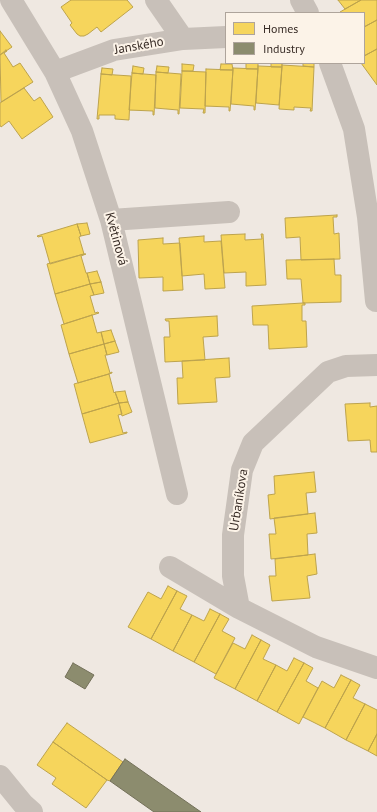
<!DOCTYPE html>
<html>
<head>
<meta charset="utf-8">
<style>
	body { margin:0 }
	#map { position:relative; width:377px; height:812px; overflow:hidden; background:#efe8e1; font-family:"PT Sans",sans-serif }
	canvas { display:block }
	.legend { position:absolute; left:225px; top:12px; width:140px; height:52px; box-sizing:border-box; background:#fcf3e8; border:1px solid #aea49b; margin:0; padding:5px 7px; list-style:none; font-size:12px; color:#392d27 }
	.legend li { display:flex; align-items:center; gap:8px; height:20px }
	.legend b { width:20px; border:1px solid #aea49b }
</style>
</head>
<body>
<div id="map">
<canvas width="377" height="812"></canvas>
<ul class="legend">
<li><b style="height:11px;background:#f6d55c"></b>Homes</li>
<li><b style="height:11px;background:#8c8c6e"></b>Industry</li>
</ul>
</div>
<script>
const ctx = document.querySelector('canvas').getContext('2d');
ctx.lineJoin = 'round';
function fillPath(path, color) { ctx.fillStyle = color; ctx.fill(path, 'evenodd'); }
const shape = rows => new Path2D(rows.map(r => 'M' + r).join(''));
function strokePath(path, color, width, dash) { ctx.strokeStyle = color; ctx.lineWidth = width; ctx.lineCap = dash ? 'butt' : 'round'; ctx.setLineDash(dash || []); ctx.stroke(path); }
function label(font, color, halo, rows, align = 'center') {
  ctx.font = font + ' "PT Sans",sans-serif'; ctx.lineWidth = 4; ctx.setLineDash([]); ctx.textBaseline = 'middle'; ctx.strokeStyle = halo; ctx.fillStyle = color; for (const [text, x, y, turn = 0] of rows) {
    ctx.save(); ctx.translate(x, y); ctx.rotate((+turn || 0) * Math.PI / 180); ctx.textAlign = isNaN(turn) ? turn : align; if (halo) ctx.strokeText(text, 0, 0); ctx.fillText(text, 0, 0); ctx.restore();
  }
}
const homes = shape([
	[71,0,127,0,133,7,101,32,97,27,88,34,84,36,80,36,77,34,70,25,72,23,61,7,71,0],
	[338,0,361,0,345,9,338,0],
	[361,0,377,0,377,20,364,27,364,13,341,13,340,12,361,0],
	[377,20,377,49,364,56,364,27,377,20],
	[0,31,12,47,0,55,0,31],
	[377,49,377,85,361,63,364,63,364,56,377,49],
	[6,50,7,51,4,53,13,67,20,63,33,82,1,102,0,55,6,50],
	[246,63,258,63,258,69,246,69,246,63],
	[271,63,282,63,282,67,271,67,271,63],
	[303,63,314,63,314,67,303,66,303,63],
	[182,64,194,65,193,71,182,71,182,64],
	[221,64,232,64,233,70,220,70,221,64],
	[282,65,314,67,312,111,310,111,311,108,294,107,294,110,279,109,282,65],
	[133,66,144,68,143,74,132,73,133,66],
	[157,66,169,67,168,73,156,72,157,66],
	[258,66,282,67,279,105,256,103,258,66],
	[102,68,113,69,112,75,101,74,102,68],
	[233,68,258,69,255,110,254,110,254,106,231,104,233,68],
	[206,69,233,70,230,111,229,111,229,107,205,106,206,69],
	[182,71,206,72,205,113,203,113,204,109,180,108,182,71],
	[156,72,181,74,179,114,178,114,178,110,155,108,156,72],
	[132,73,156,75,154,115,153,115,153,111,129,110,132,73],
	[101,74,131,76,129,120,115,119,115,115,99,115,99,119,97,119,101,74],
	[24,88,34,101,40,97,53,117,22,139,9,121,1,127,0,125,0,103,24,88],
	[337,215,337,217,333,217,334,234,339,233,340,259,301,260,300,237,286,238,285,218,337,215],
	[87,223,90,234,81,236,77,224,87,223],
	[77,224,81,236,79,237,84,254,50,264,42,236,38,237,37,236,77,224],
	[245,234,245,240,262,239,261,234,263,234,266,285,246,286,246,272,224,273,221,235,245,234],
	[204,236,204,242,221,241,225,288,205,289,204,274,182,276,179,238,204,236],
	[163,238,163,244,180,243,183,290,163,291,163,277,139,278,138,240,163,238],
	[84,254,86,254,81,256,86,273,87,273,90,284,55,294,47,264,84,254],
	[334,259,335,275,341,275,341,302,303,303,301,279,287,279,286,260,334,259],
	[97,271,101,282,90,284,87,273,97,271],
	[101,282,104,293,94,295,90,284,101,282],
	[90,284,94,295,90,296,95,313,98,312,99,313,64,324,55,294,90,284],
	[303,303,305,303,305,305,302,305,302,321,306,321,307,347,269,349,268,325,253,325,252,306,303,303],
	[92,315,97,333,101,332,104,344,69,354,61,325,92,315],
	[217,316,218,336,203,337,205,360,165,362,164,337,170,337,169,321,166,321,165,319,217,316],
	[111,330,115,341,104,344,101,332,111,330],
	[115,341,119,352,107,355,104,344,115,341],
	[104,344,107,355,105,355,110,373,112,372,112,373,78,383,69,354,104,344],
	[229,358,230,377,215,378,217,402,178,404,177,378,183,378,182,361,229,358],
	[109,374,114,393,115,392,119,403,82,414,74,384,109,374],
	[125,391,128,402,119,403,115,392,125,391],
	[128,402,132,412,122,416,119,403,128,402],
	[119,403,122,414,118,415,123,433,127,432,127,433,90,443,82,414,119,403],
	[370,403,370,407,377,406,377,452,371,452,370,440,348,441,345,404,370,403],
	[314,472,316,492,306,493,308,514,270,519,268,495,275,494,274,476,314,472],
	[315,513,317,533,307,534,308,555,271,559,269,534,276,534,274,518,315,513],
	[315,554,317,574,307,576,310,598,272,601,269,576,276,576,275,559,315,554],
	[168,586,177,591,151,639,128,627,148,592,161,599,168,586],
	[177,591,187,596,180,609,192,615,173,651,151,639,177,591],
	[210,609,220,614,194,662,173,651,192,615,204,621,210,609],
	[220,614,229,619,222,631,235,638,216,674,194,662,220,614],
	[252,635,261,640,235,689,214,678,233,643,245,649,252,635],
	[261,640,270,645,263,659,276,665,257,701,235,689,261,640],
	[294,658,304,663,277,712,257,701,276,665,287,671,294,658],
	[304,663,313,668,306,681,318,688,299,724,277,712,304,663],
	[341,675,351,680,325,728,303,717,322,681,334,688,341,675],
	[351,680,360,685,353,698,365,704,346,740,325,728,351,680],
	[365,704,377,710,377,734,368,751,346,740,365,704],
	[67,723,123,762,110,781,107,780,53,742,67,723],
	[377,734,377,756,368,751,377,734],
	[53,742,107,780,86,808,52,784,56,778,37,765,53,742]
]);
const industry = shape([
	[73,663,94,675,85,689,65,677,73,663],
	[125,759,155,780,201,812,154,812,110,781,125,759]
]);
const minor = shape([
	[11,0,55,72,82,131,111,220,177,494],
	[156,0,183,39],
	[301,0,308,13],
	[330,63,354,129,368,217,376,301],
	[55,72,114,50,183,39,226,37],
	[111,220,229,212],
	[377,365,346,366,328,372,253,443,242,470,233,535,233,576,239,608,316,647,377,668],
	[170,567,239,608],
	[0,776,23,804,32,812]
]);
const streetNames = [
	["Janského",139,46,-10],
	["Květinová",116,239,75],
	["Urbaníkova",239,500,-81]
];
fillPath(homes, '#f6d55c');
strokePath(homes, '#bda34c', 1);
fillPath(industry, '#8c8c6e');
strokePath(industry, '#737059', 1);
strokePath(minor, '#c8c0b9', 22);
label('13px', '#392d27', '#fcf3e8', streetNames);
</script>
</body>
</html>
